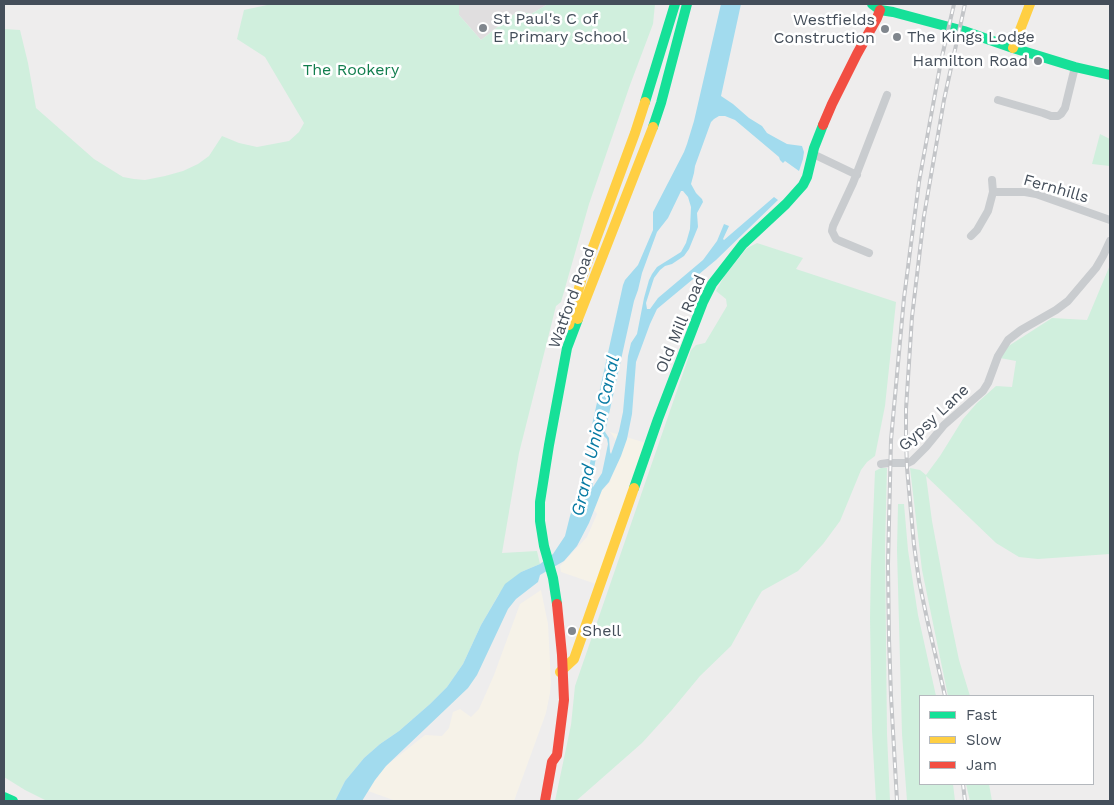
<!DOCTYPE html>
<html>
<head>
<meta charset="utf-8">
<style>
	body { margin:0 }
	#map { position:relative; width:1114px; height:805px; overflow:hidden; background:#eeeded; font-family:"Work Sans",sans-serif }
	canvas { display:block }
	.frame { position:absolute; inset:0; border:5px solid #444e5a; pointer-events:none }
	.legend { position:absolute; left:919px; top:695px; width:175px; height:90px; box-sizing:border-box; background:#fff; border:1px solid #b4b8bd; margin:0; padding:6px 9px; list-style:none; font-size:15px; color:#444e5a }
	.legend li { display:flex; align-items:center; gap:10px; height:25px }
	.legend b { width:25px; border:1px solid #b4b8bd }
</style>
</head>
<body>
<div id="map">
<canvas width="1114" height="805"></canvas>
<div class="frame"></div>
<ul class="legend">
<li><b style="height:6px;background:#16e098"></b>Fast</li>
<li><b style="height:6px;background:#ffcf43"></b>Slow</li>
<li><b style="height:6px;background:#f24e42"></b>Jam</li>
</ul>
</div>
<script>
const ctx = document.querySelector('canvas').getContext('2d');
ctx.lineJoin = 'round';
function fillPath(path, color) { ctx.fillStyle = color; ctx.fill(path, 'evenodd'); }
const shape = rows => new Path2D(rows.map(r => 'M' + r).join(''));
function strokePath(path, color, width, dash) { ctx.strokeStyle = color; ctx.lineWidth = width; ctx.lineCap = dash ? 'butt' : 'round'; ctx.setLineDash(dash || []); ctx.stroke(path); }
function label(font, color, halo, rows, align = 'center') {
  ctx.font = font + ' "Work Sans",sans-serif'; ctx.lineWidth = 5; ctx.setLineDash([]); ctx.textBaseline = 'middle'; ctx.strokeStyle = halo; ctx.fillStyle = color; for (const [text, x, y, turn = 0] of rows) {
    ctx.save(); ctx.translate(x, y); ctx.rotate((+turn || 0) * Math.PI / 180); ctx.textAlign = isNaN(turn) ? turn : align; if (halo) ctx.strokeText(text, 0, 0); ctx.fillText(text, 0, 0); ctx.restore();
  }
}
const commercial = shape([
	[610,432,646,443,596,584,561,572,560,566,587,537,597,514,593,508,602,490,610,482,621,447],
	[541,590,548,624,551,682,550,693,546,713,514,801,396,801,368,791,375,780,386,766,425,735,442,736,449,728,453,712,460,709,471,717,479,709,494,675,520,604]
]);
const education = shape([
	[459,4,548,4,531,14,518,11,481,40,459,15]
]);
const green = shape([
	[270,4,459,4,459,15,481,40,518,11,531,14,548,4,655,4,653,24,630,85,589,204,561,302,556,306,519,453,502,553,537,551,540,564,521,572,499,594,481,625,463,664,447,687,430,704,399,731,380,744,364,758,345,781,335,801,47,801,25,790,4,777,4,29,20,30,28,63,36,108,94,159,123,177,134,179,145,180,165,176,183,171,198,164,209,156,222,136,239,143,257,147,289,141,299,132,304,123,265,57,237,39,244,10,267,5],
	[1100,134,1110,139,1110,166,1092,164],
	[757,243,803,258,796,269,896,302,885,406,875,456,867,462,861,470,840,521,823,544,798,571,762,591,757,599,731,646,700,676,671,711,642,743,576,801,555,801,571,725,575,686,691,350,696,345,705,343,727,306,726,299,716,291,725,275,747,248],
	[1110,265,1110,554,1038,559,1019,557,996,543,926,476,932,521,949,612,959,660,970,696,948,696,922,570,910,468,920,470,926,475,940,456,963,419,977,403,996,386,1012,387,1016,361,1000,358,1007,347,1052,318,1087,320],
	[881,468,887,468,885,548,887,734,890,801,876,801,872,732,870,618,871,566,875,471],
	[898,504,904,504,908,550,918,615,936,696,920,696,920,784,953,784,955,801,907,801,902,734,897,550],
	[966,784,989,784,992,801,970,801]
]);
const water = shape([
	[721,4,741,4,721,96,733,104,749,118,762,126,767,133,776,138,787,144,802,146,804,152,803,159,799,171,785,161,783,163,780,160,779,157,735,120,725,116,719,116,714,119,711,122,695,166,694,173,691,184,696,193,702,199,703,202,697,213,698,227,689,249,684,256,672,264,665,266,660,270,654,278,646,303,647,309,650,309,658,298,703,260,717,241,724,224,729,226,723,239,724,240,774,197,778,200,716,260,657,309,650,324,636,362,632,414,627,439,621,456,609,482,602,490,589,523,577,546,564,561,540,575,538,582,516,599,508,609,477,675,468,688,386,766,375,780,362,801,335,801,345,781,364,758,380,744,399,731,430,704,447,687,463,664,481,625,505,584,521,572,540,564,553,554,565,536,570,516,579,490,587,477,595,440,592,425,623,285,625,280,638,265,653,230,653,212,684,152,687,144,694,121],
	[681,191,683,191,688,197,691,207,690,229,686,243,681,252,657,267,652,274,649,280,644,298,637,334,631,343,628,356,623,412,619,431,611,454,610,452,609,438,605,432,634,301,638,290,642,273,657,232,668,218],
	[604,436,607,439,608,444,606,454,602,473,593,487,592,479,599,442]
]);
const street = shape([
	[998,100,1043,113,1051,116,1058,116,1061,114,1065,108,1075,67],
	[813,154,857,175],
	[992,180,993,192],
	[971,236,977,230,988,211,993,192,1025,192,1036,194,1110,220],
	[869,253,840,241,836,239,832,231,833,226,853,183,887,95],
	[881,464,888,463,908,463,912,461,926,447,944,425,983,391,988,383,998,356,1008,340,1021,330,1056,310,1068,301,1096,268,1103,256,1110,241]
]);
const fast = shape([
	[872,4,880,10,893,12,964,31,1013,48,1075,67,1110,75],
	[645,102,675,4],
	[653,127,661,103,687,4],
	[634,488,658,419,703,302,712,284,743,244,786,204,803,185,807,177,814,148,823,125],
	[557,604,553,578,544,546,540,521,540,502,549,445,567,348,578,319],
	[4,797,13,801]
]);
const slow = shape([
	[1013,48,1030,4],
	[578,319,653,127],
	[569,325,582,277,635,133,645,102],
	[560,672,574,659,634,488]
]);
const jam = shape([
	[823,125,832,104,857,54,877,18,880,10],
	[545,801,552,762,557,755,564,700,562,655,557,604]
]);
const rail = shape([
	[945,696,927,619,919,581,914,545,907,468,906,439,906,409,912,317,924,216,944,100,965,4],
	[963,784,965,801],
	[897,801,891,696,889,639,888,564,891,440,904,298,919,182,941,61,954,4]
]);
const markers = [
	[483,28,5,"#80868d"],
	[885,29,5,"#80868d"],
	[897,37,5,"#80868d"],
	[1038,61,5,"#80868d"],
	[572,631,5,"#80868d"]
];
const poiNames = [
	["St Paul's C of",493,19],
	["E Primary School",493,37],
	["Westfields",875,20,"right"],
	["Construction",875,38,"right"],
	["The Kings Lodge",907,37],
	["Hamilton Road",1028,61,"right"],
	["Shell",582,631]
];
const parkNames = [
	["The Rookery",351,70]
];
const streetNames = [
	["Fernhills",1056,189,16],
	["Watford Road",572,298,-70],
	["Old Mill Road",681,324,-67],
	["Gypsy Lane",934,418,-43]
];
const waterNames = [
	["Grand Union Canal",596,436,-77]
];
fillPath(commercial, '#f6f2e8');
fillPath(education, '#e0dedf');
fillPath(green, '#d0efdd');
fillPath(water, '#a2dbee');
strokePath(street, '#c9cccf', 8);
strokePath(fast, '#16e098', 10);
strokePath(slow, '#ffcf43', 10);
strokePath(jam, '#f24e42', 10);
strokePath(rail, '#c3c5c8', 4);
strokePath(rail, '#fff', 2, [5.5]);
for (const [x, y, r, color] of markers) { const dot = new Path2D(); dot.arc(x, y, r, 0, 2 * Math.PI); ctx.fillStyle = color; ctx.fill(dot); strokePath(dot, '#fff', 2); }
label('16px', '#444e5a', '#fff', poiNames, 'left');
label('16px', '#127e4e', '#fff', parkNames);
label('16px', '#444e5a', '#fff', streetNames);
label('italic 18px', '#077aa3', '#fff', waterNames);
</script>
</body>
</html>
